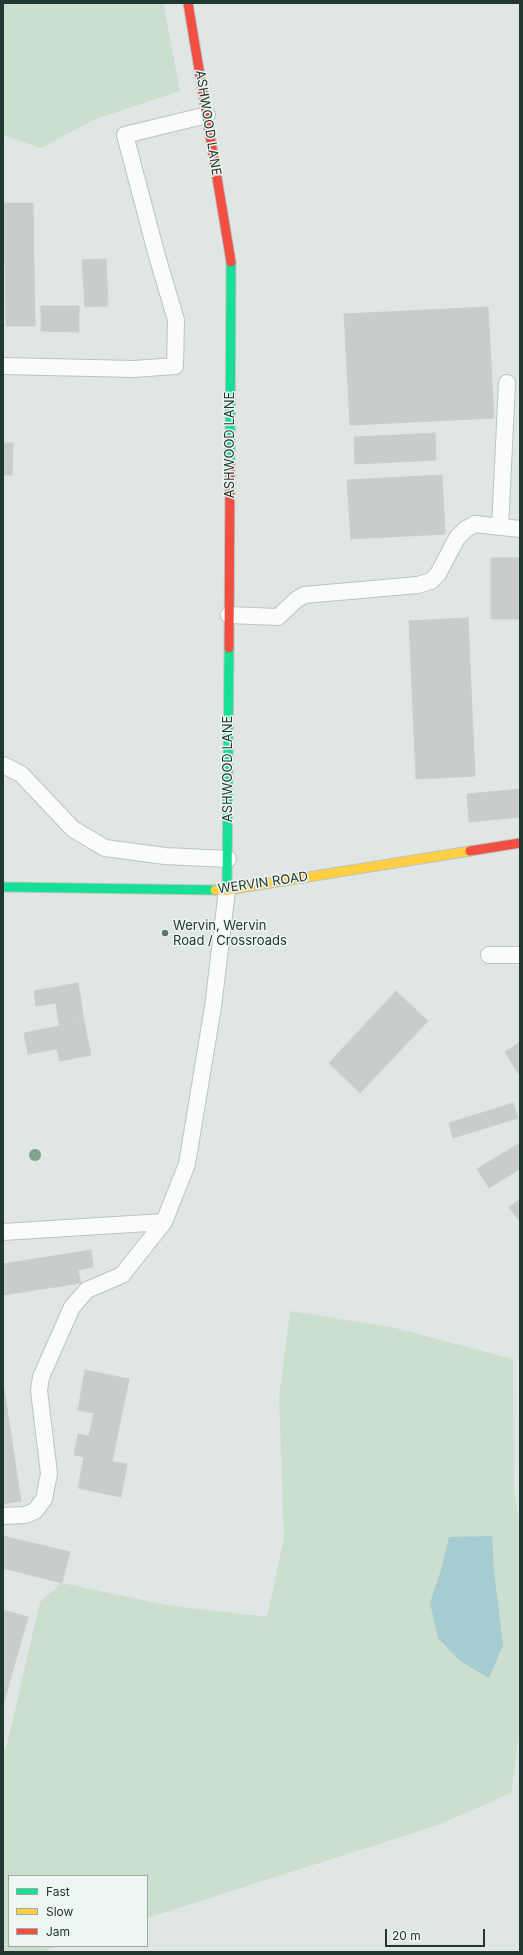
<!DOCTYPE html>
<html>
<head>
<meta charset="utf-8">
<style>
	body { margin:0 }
	#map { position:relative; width:523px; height:1955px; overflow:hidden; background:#e0e6e3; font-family:Inter,sans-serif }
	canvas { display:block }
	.frame { position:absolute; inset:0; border:4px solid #213731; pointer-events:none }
	.legend { position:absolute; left:8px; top:1875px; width:140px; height:72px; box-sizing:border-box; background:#eef6f2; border:1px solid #9caaa5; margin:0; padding:5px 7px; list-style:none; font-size:12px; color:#213731 }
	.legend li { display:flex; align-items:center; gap:8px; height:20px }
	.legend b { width:20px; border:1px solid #9caaa5 }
	.scale { position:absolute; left:385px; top:1929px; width:100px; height:18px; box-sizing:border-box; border:2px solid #213731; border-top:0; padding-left:5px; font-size:12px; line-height:14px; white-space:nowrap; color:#213731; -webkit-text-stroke:3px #eef6f2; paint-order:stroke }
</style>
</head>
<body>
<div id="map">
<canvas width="523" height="1955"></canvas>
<div class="frame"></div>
<ul class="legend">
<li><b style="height:5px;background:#16e098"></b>Fast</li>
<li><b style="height:5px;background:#ffcf43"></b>Slow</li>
<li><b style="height:5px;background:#f24e42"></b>Jam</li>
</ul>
<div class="scale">20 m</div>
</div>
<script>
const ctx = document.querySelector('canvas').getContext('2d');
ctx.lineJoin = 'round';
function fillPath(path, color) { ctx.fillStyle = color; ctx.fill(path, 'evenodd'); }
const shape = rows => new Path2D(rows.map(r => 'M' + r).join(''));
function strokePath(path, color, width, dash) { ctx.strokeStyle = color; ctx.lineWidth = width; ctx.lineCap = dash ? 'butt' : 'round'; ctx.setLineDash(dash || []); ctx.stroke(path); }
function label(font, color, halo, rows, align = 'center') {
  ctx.font = font + ' Inter,sans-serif'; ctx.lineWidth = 3; ctx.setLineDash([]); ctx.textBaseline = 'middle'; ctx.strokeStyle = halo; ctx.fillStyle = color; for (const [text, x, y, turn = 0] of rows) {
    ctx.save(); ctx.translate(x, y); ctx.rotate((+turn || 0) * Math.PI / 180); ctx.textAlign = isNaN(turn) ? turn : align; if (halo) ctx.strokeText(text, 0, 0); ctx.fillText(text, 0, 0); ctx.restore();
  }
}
const green = shape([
	[3,3,163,3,180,91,93,120,41,148,3,135],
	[290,1311,395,1328,513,1359,514,1488,520,1530,520,1727,511,1793,438,1825,147,1918,147,1876,9,1876,9,1946,59,1946,41,1952,3,1952,3,1749,6,1749,40,1602,62,1583,166,1605,267,1617,284,1538,279,1398]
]);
const water = shape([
	[492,1536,494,1571,503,1645,489,1678,460,1661,438,1638,430,1603,441,1570,449,1537]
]);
const building = shape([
	[4,203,33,203,35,326,6,326,4,203],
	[106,259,108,306,85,307,82,260,106,259],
	[41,306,79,306,79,332,41,331,41,306],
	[488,307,494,418,350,425,344,314,488,307],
	[435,433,436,460,355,464,354,437,435,433],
	[3,443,13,443,12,475,3,475,3,443],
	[442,475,445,534,351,539,347,480,442,475],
	[491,558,520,558,520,619,491,619,491,558],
	[468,618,475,776,416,779,409,621,468,618],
	[520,789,520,817,469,822,467,794,520,789],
	[78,983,84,1021,59,1025,56,1003,36,1006,34,991,78,983],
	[396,991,428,1021,360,1093,329,1063,396,991],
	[84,1021,91,1055,60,1061,57,1049,28,1054,24,1033,84,1021],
	[520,1042,520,1076,505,1052,520,1042],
	[513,1103,518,1118,453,1138,449,1123,513,1103],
	[520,1143,520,1169,489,1188,477,1169,520,1143],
	[520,1199,520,1222,509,1207,520,1199],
	[91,1250,93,1267,78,1270,81,1283,3,1295,3,1264,91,1250],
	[85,1370,129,1379,112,1462,127,1464,121,1497,78,1488,84,1457,74,1455,78,1434,89,1436,94,1413,78,1410,85,1370],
	[3,1382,21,1501,3,1504,3,1382],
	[3,1536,70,1552,62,1583,3,1568,3,1536],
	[3,1610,28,1617,3,1705,3,1610]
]);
const lane = shape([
	[3,366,134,369,175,366,176,320,157,256,125,135,207,115],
	[500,527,507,383],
	[229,615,278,617,296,600,304,595,418,585,431,581,438,574,457,538,466,529,475,524,520,529],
	[3,765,21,774,73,829,105,848,165,856,228,859],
	[489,955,520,955],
	[3,1232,164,1222],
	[3,1516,25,1515,35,1511,44,1499,49,1474,39,1390,41,1377,72,1307,87,1290,122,1275,164,1222,187,1164,213,1007,227,890]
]);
const fast = shape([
	[230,464,231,262],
	[3,887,215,890],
	[227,890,229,648]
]);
const slow = shape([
	[215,890,227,890,470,851]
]);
const jam = shape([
	[188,3,231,262],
	[229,648,230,464],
	[470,851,520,843]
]);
const trees = [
	[35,1155]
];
const markers = [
	[165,933,4,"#64746f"]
];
const streetNames = [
	["ASHWOOD LANE",208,123,81],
	["ASHWOOD LANE",230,445,-90],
	["ASHWOOD LANE",228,769,-90],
	["WERVIN ROAD",263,883,-8]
];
const poiNames = [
	["Wervin, Wervin",173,926],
	["Road / Crossroads",173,941]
];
fillPath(green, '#cbded0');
fillPath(water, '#a4ccd1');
fillPath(building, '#c8cdcb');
strokePath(building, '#c9cfcc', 1);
strokePath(lane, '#bdc3c0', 18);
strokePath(fast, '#bdc3c1', 11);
strokePath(slow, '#bdc3c1', 11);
strokePath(jam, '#bdc3c1', 11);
strokePath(lane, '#fafbfb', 16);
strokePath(fast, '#16e098', 9);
strokePath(slow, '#ffcf43', 9);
strokePath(jam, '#f24e42', 9);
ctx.fillStyle = '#7fa28c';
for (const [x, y] of trees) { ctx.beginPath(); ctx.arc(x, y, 6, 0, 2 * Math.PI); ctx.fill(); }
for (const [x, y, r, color] of markers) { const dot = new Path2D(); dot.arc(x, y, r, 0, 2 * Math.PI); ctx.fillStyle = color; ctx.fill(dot); strokePath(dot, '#eef6f2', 1.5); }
label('13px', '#213731', '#eef6f2', streetNames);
label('13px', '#213731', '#eef6f2', poiNames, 'left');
</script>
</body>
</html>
